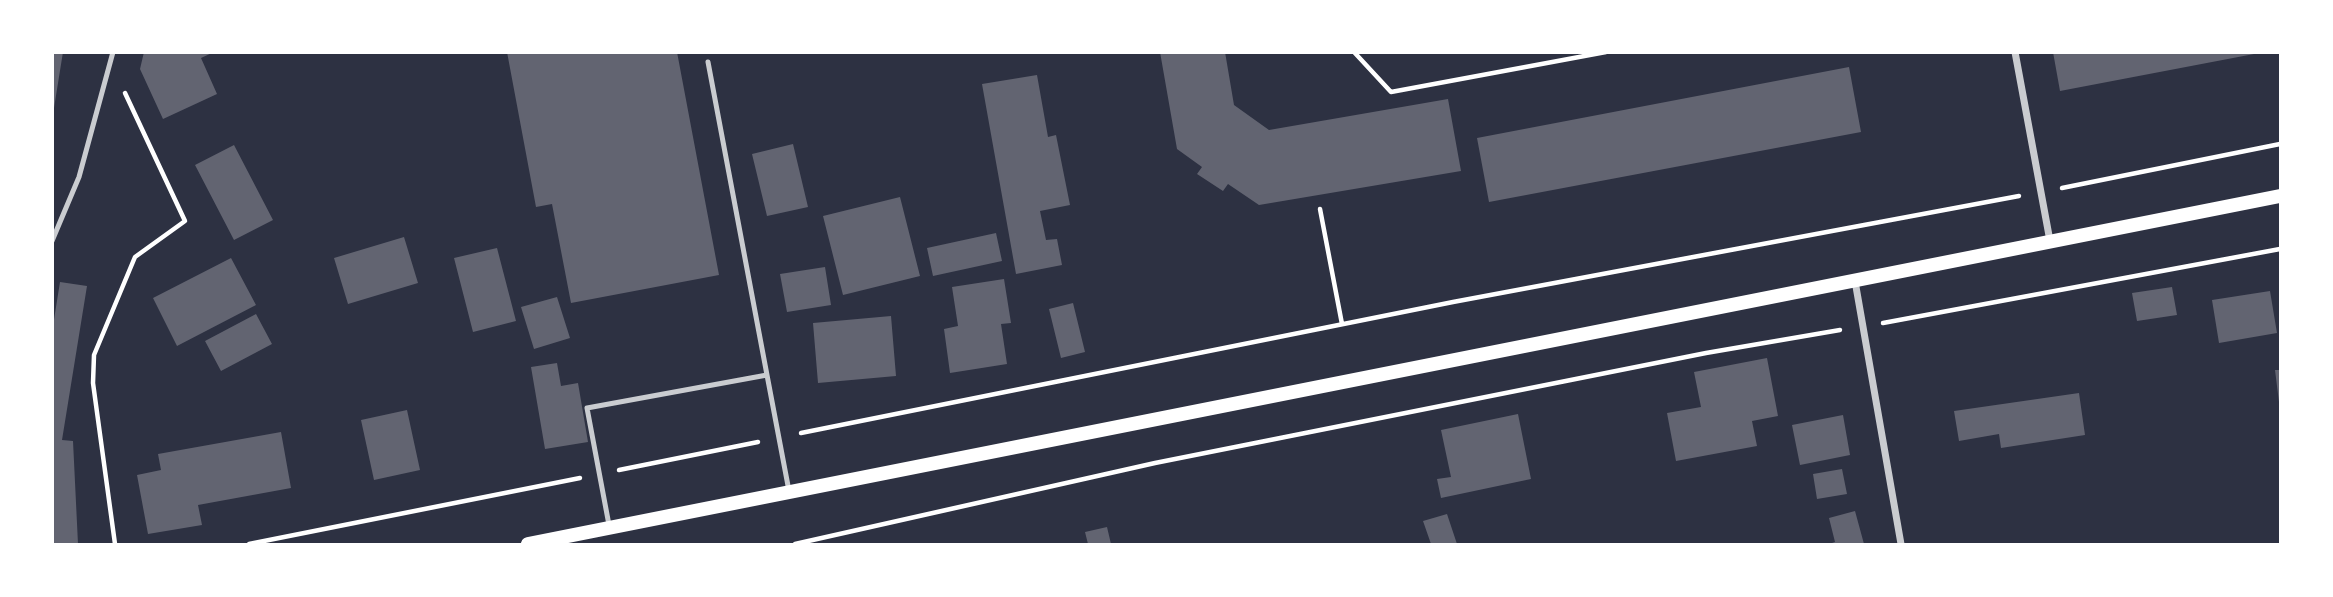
<!DOCTYPE html>
<html>
<head>
<meta charset="utf-8">
<style>
	body { margin:0 }
	#map { position:relative; width:2333px; height:597px; overflow:hidden; background:#2d3142; font-family:Mulish,sans-serif }
	canvas { display:block }
	.frame { position:absolute; inset:0; border:54px solid #fff; pointer-events:none }
</style>
</head>
<body>
<div id="map">
<canvas width="2333" height="597"></canvas>
<div class="frame"></div>
</div>
<script>
const ctx = document.querySelector('canvas').getContext('2d');
ctx.lineJoin = 'round';
function fillPath(path, color) { ctx.fillStyle = color; ctx.fill(path, 'evenodd'); }
const shape = rows => new Path2D(rows.map(r => 'M' + r).join(''));
function strokePath(path, color, width, dash) { ctx.strokeStyle = color; ctx.lineWidth = width; ctx.lineCap = dash ? 'butt' : 'round'; ctx.setLineDash(dash || []); ctx.stroke(path); }
const building = shape([
	[52,52,63,52,54,108,52,108],
	[144,52,214,52,201,58,217,94,163,119,140,69],
	[507,52,677,52,719,275,571,303,552,204,536,207],
	[1160,52,1225,52,1234,105,1269,130,1448,99,1461,171,1259,205,1228,184,1223,191,1197,174,1202,167,1177,149],
	[2053,52,2254,52,2254,54,2060,91],
	[1849,67,1861,132,1489,202,1477,138],
	[1037,75,1048,137,1056,135,1070,205,1040,211,1046,240,1057,239,1062,265,1016,274,982,84],
	[793,144,808,207,767,216,752,154],
	[234,145,273,220,234,240,195,165],
	[900,197,920,276,843,295,823,216],
	[996,233,1002,261,933,276,927,248],
	[404,237,418,283,348,304,334,258],
	[497,248,516,321,473,332,454,258],
	[231,258,256,305,177,346,153,298],
	[825,267,831,305,787,312,780,274],
	[1004,279,1011,323,1001,324,1007,364,950,373,944,329,958,326,952,287],
	[60,282,87,286,62,440,73,441,78,544,52,544,52,332],
	[2172,287,2177,315,2137,321,2132,293],
	[2270,291,2277,333,2219,343,2212,300],
	[557,297,570,338,534,349,521,307],
	[1073,303,1085,352,1061,358,1049,309],
	[256,314,272,344,221,371,205,341],
	[891,316,896,376,818,383,813,323],
	[1767,358,1778,416,1752,421,1757,446,1676,461,1667,413,1701,407,1694,372],
	[557,363,561,386,578,383,588,442,545,449,531,367],
	[2275,370,2280,370,2280,402,2279,402],
	[2079,393,2085,435,2001,448,1999,434,1959,441,1954,411],
	[407,410,420,470,374,480,361,420],
	[1518,414,1531,479,1441,498,1437,479,1451,477,1441,430],
	[1843,415,1850,455,1800,465,1792,425],
	[281,432,291,488,198,505,202,525,148,534,137,475,161,470,158,454],
	[1842,469,1847,494,1817,499,1813,474],
	[1855,511,1864,544,1829,544,1835,542,1829,518],
	[1447,514,1457,544,1431,544,1423,521],
	[1107,527,1111,544,1088,544,1085,532]
]);
const path = shape([
	[1354,52,1391,92,1606,52],
	[2062,188,2280,144],
	[1320,209,1342,324],
	[1883,323,2280,249],
	[801,433,1453,302,2019,196],
	[619,470,758,442],
	[115,544,93,383,94,355,135,257,185,221,125,93],
	[249,544,580,478],
	[795,544,1155,463,1706,353,1840,330]
]);
const service = shape([
	[708,62,767,375],
	[52,241,79,177,113,52],
	[609,525,587,408,767,375,789,491]
]);
const minor = shape([
	[2015,52,2050,241],
	[1855,281,1901,544]
]);
const secondary = shape([
	[528,544,2280,196]
]);
fillPath(building, '#626471');
strokePath(path, '#fff', 4.5);
strokePath(service, '#caccd0', 5);
strokePath(minor, '#caccd0', 7);
strokePath(secondary, '#fff', 14);
</script>
</body>
</html>
